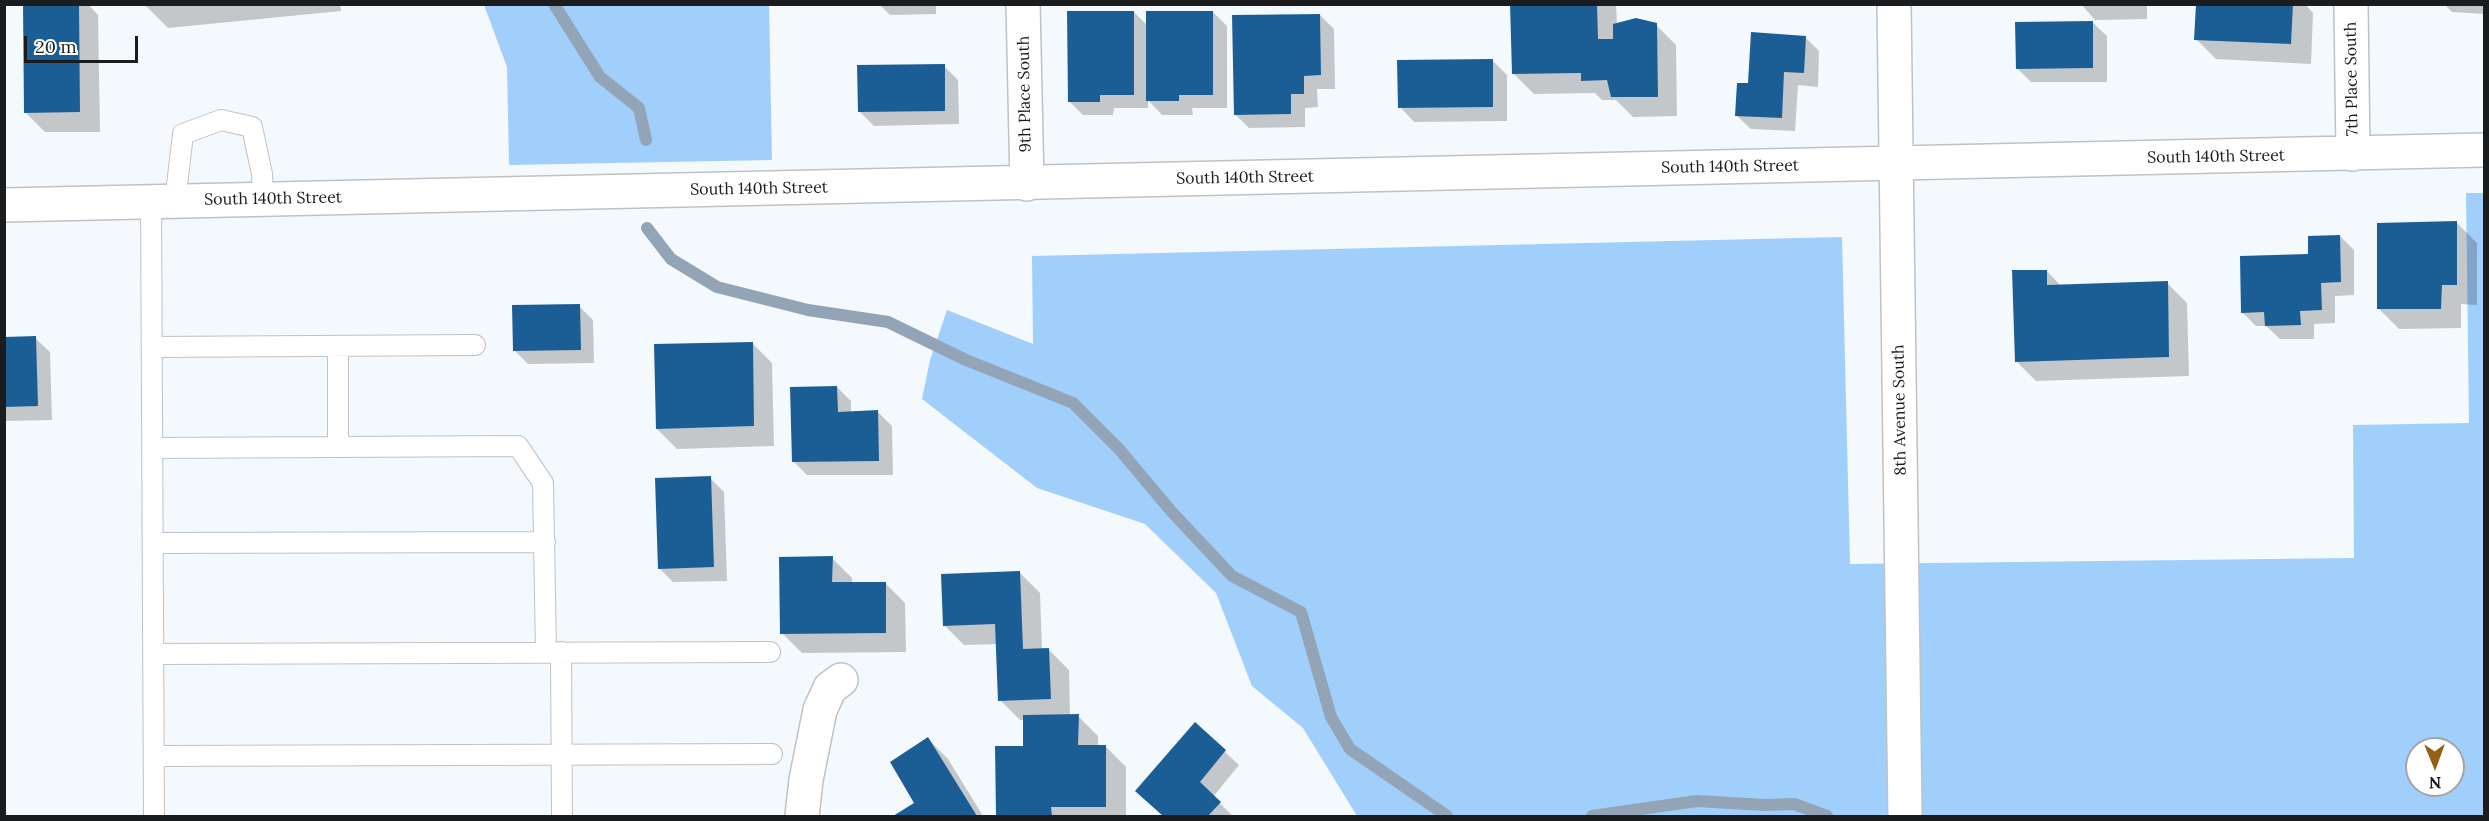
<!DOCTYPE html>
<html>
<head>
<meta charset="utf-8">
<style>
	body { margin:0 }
	#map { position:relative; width:2489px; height:821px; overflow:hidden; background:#f4f9fd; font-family:Lora,serif }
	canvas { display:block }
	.frame { position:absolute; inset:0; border:6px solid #1a1c1d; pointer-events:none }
	.north { position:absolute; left:2405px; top:737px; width:60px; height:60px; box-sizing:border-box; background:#fff; border:2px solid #a3a4a5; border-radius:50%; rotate:179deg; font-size:16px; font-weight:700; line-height:24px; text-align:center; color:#1a1c1d }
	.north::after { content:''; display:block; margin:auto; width:21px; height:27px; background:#945e14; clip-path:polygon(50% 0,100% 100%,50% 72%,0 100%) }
	.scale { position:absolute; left:24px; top:36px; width:114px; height:27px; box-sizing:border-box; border:3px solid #1a1c1d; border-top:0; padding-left:8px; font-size:18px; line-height:21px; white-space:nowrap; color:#1a1c1d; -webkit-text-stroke:4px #fff; paint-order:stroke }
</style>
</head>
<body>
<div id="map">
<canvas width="2489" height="821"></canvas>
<div class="frame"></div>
<div class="north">N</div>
<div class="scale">20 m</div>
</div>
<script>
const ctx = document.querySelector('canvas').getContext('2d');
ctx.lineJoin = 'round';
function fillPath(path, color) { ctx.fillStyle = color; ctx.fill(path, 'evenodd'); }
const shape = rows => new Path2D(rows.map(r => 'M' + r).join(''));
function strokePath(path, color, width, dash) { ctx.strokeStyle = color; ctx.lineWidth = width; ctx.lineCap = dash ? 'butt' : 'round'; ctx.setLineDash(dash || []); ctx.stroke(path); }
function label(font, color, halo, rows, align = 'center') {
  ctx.font = font + ' Lora,serif'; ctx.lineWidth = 6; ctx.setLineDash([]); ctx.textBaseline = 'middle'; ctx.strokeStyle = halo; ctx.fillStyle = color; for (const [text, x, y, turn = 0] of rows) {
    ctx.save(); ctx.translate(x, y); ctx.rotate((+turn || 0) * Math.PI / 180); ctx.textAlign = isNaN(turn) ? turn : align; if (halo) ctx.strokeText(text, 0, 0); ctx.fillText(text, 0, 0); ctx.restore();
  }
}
const green = shape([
	[484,5,769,5,772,160,509,165,507,67],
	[2466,193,2484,193,2484,816,1357,816,1303,728,1252,686,1216,593,1145,524,1037,488,922,399,930,360,947,310,1033,344,1032,256,1842,237,1850,564,2354,558,2353,425,2469,423],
	[2417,749,2453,749,2453,785,2417,785]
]);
const shadow = shape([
	[24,4,88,4,98,15,100,132,45,132,25,112],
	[144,4,340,4,341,11,168,28],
	[879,4,936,4,936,14,890,15],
	[1512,4,1616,4,1617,25,1656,25,1676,45,1677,116,1633,117,1616,100,1602,100,1595,93,1534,94,1514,74],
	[2081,4,2147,4,2147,19,2095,20],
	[2197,4,2305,4,2313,13,2311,64,2216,59,2196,39],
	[2444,4,2484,4,2484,14,2452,12],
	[1134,12,1148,26,1213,12,1227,26,1227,108,1192,108,1193,115,1162,115,1148,100,1148,108,1114,108,1113,115,1083,115,1069,101],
	[1320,15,1334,29,1335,89,1317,89,1318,107,1305,108,1305,127,1249,128,1235,114],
	[2092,22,2107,36,2107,82,2031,82,2017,68],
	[1805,37,1819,51,1818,87,1798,85,1795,131,1751,129,1736,115,1750,85],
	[1492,60,1507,75,1507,121,1414,122,1400,107],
	[944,66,958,80,959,124,874,126,860,112],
	[2457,223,2477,243,2477,305,2461,304,2461,328,2399,329,2379,309],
	[2340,236,2354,250,2354,295,2335,296,2335,323,2314,324,2314,339,2280,339,2266,326,2256,326,2242,312],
	[2047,271,2061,286,2167,283,2187,303,2189,376,2036,381,2016,361],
	[579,306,593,320,594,363,528,364,514,350],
	[35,338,50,352,52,420,4,421,4,339],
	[752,343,772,363,774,446,677,449,657,429],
	[837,387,851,401,851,413,878,412,892,426,893,475,807,475,793,461],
	[710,478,724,492,727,581,673,582,659,568],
	[832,558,852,578,852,584,885,583,905,603,906,652,802,653,782,633],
	[1020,573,1040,593,1042,650,1049,650,1069,670,1070,716,1078,716,1098,736,1098,747,1106,747,1126,767,1126,816,998,816,997,747,1025,748,1024,720,1020,720,1000,700,998,644,964,645,944,625],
	[1195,724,1239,765,1213,797,1233,816,1164,816,1151,805],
	[928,739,948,759,983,816,895,816,916,804]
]);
const stream = shape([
	[554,4,600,77,639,108,646,140],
	[647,228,671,259,717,287,808,310,888,322,966,360,1073,403,1119,449,1171,511,1232,576,1301,612,1331,717,1350,749,1447,816],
	[1592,816,1697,801,1765,805,1794,804,1827,816]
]);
const building = shape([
	[23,4,79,4,80,112,24,113],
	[1510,4,1597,4,1598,39,1613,39,1613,24,1636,18,1657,23,1658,97,1611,97,1607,80,1581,81,1581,73,1512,74],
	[2196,4,2293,4,2291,44,2194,40],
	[1067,11,1134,11,1134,95,1100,95,1100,102,1068,102],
	[1146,11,1213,11,1213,95,1179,95,1179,101,1146,101],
	[1320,14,1321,75,1304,76,1304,94,1291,94,1291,114,1234,115,1232,15],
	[2093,21,2093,68,2016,69,2015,22],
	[1751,32,1806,36,1804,73,1784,72,1782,118,1735,116,1737,83,1748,83],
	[1493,59,1493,107,1398,108,1397,60],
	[945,64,945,111,858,112,857,65],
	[2457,221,2457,285,2442,285,2441,309,2377,309,2377,223],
	[2340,235,2341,282,2321,283,2322,310,2300,311,2301,325,2265,326,2264,312,2241,313,2240,256,2308,254,2308,236],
	[2012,270,2047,270,2047,285,2168,281,2169,357,2015,362],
	[580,304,581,350,513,351,512,305],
	[36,336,38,406,4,407,4,337],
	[753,342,754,426,656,429,654,344],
	[837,386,838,412,878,410,879,461,792,462,790,387],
	[711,476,714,567,658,569,655,478],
	[833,556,832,582,886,582,886,633,780,634,779,557],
	[1020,571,1023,649,1049,648,1051,699,998,701,995,624,943,626,941,574],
	[1079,714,1078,745,1106,745,1106,807,1051,807,1052,816,996,816,995,746,1023,746,1023,715],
	[1195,722,1226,750,1200,782,1221,802,1208,816,1163,816,1135,791],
	[928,737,977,816,893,816,914,803,890,762]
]);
const service = shape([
	[151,202,154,816],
	[175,202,183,134,221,120,252,127,262,174,263,199],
	[338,346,338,447],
	[152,347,475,345],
	[152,448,518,446,543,483,546,652],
	[153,543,545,542],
	[561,652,562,816],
	[153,654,770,652],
	[154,756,772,754]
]);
const minor = shape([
	[1023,4,1027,184],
	[2351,4,2353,154],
	[4,205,2484,150],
	[802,816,806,780,820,710,830,688,841,680]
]);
const tertiary = shape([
	[1894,4,1905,816]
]);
const streetNames = [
	["7th Place South",2352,79,-91],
	["9th Place South",1025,94,-91],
	["South 140th Street",2216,157,-1],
	["South 140th Street",1730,167,-1],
	["South 140th Street",1245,178,-1],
	["South 140th Street",759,189,-1],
	["South 140th Street",273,199,-1],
	["8th Avenue South",1900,410,-91]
];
fillPath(green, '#a0cffc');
fillPath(shadow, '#0003');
strokePath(stream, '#92a4b6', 12);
fillPath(building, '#1b5e96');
strokePath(service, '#bec2c6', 22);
strokePath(minor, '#bec2c6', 36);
strokePath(tertiary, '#bec2c6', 36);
strokePath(service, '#fff', 20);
strokePath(minor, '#fff', 33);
strokePath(tertiary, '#fff', 33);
label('16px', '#1a1c1d', '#fff', streetNames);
</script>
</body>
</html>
